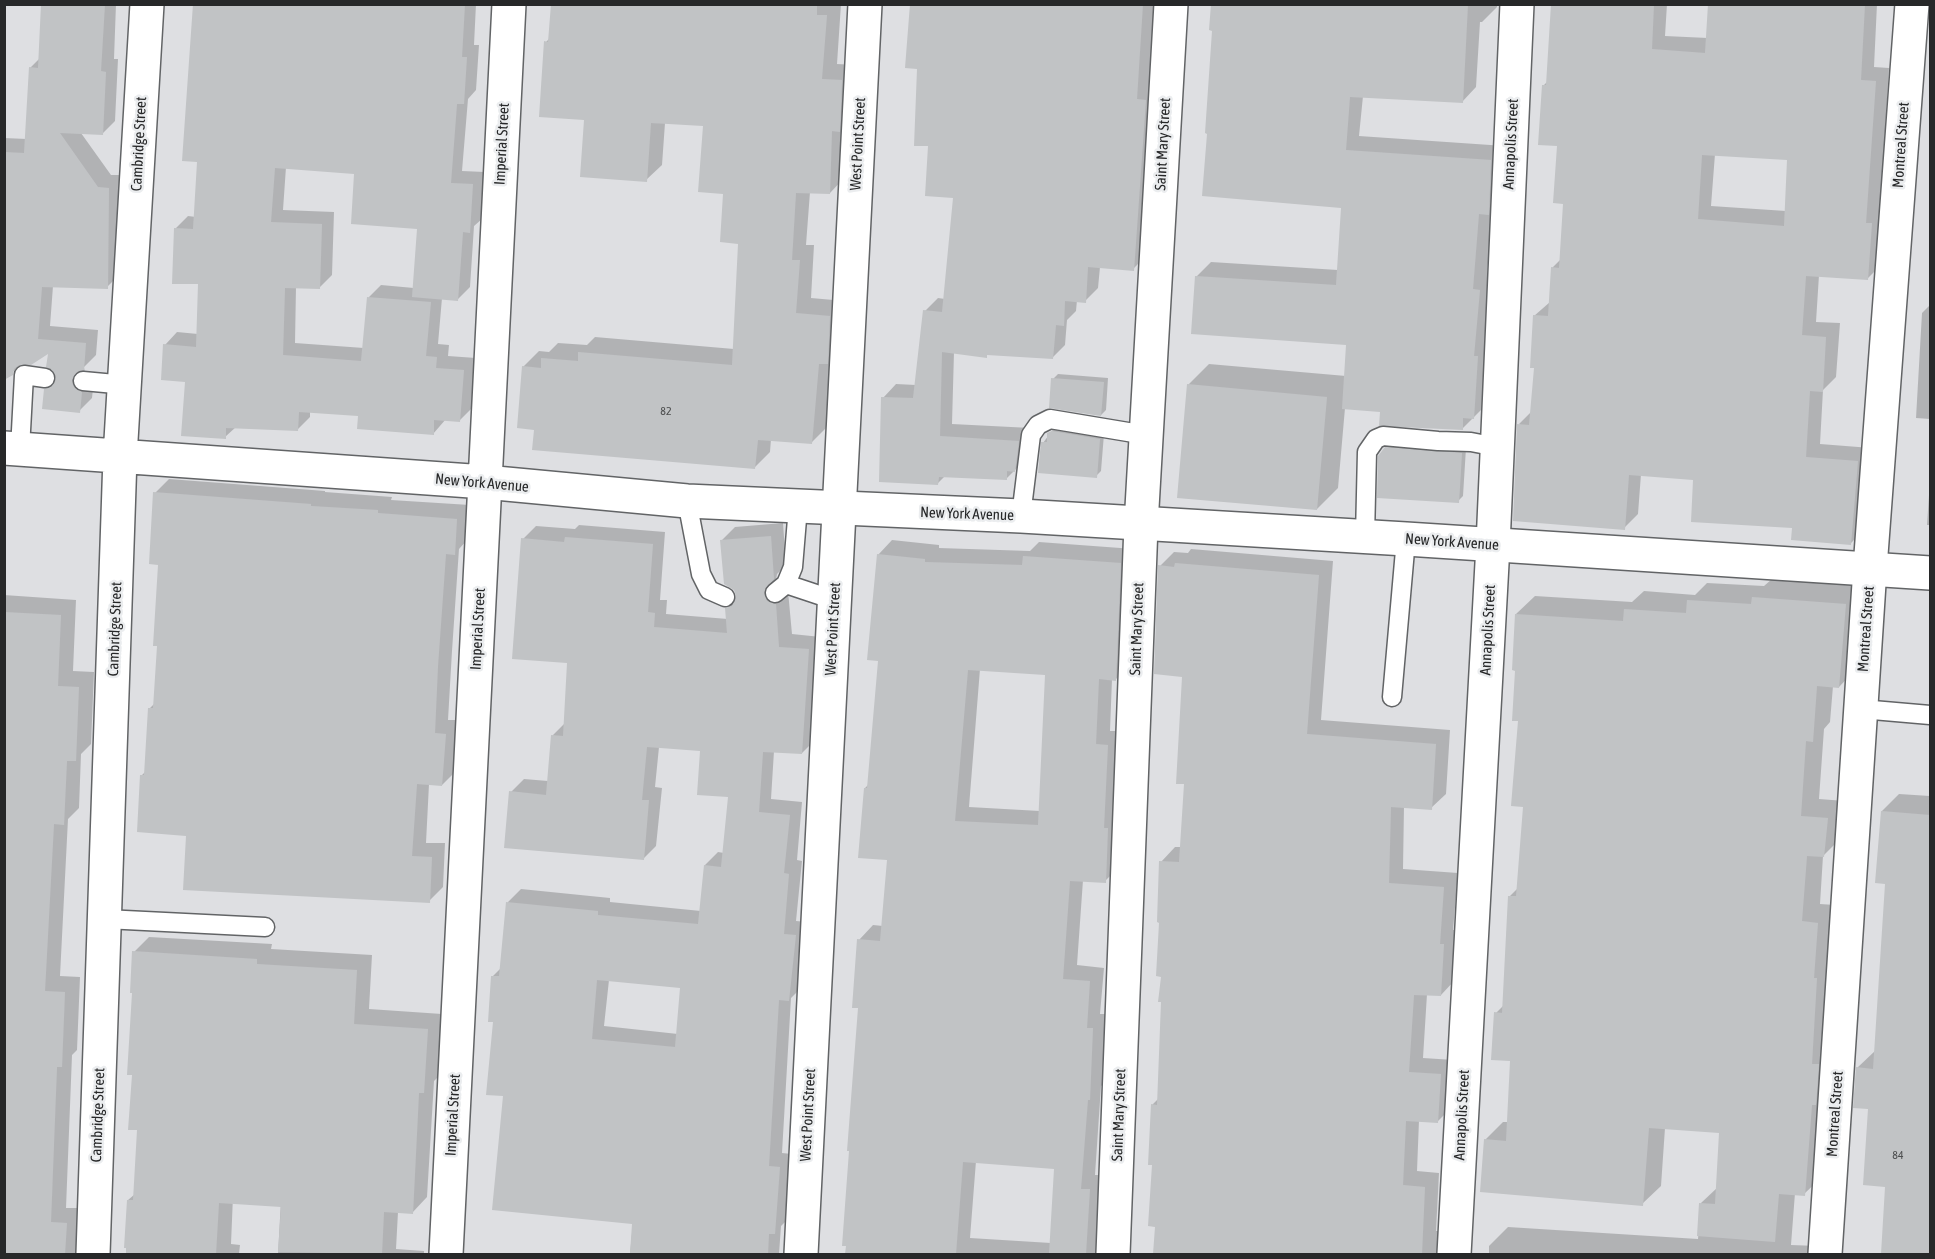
<!DOCTYPE html>
<html>
<head>
<meta charset="utf-8">
<style>
	body { margin:0 }
	#map { position:relative; width:1935px; height:1259px; overflow:hidden; background:#dedfe2; font-family:"Asap Condensed",sans-serif }
	canvas { display:block }
	.frame { position:absolute; inset:0; border:6px solid #272829; pointer-events:none }
</style>
</head>
<body>
<div id="map">
<canvas width="1935" height="1259"></canvas>
<div class="frame"></div>
</div>
<script>
const ctx = document.querySelector('canvas').getContext('2d');
ctx.lineJoin = 'round';
function fillPath(path, color) { ctx.fillStyle = color; ctx.fill(path, 'evenodd'); }
const shape = rows => new Path2D(rows.map(r => 'M' + r).join(''));
function strokePath(path, color, width, dash) { ctx.strokeStyle = color; ctx.lineWidth = width; ctx.lineCap = dash ? 'butt' : 'round'; ctx.setLineDash(dash || []); ctx.stroke(path); }
function label(font, color, halo, rows, align = 'center') {
  ctx.font = font + ' "Asap Condensed",sans-serif'; ctx.lineWidth = 5; ctx.setLineDash([]); ctx.textBaseline = 'middle'; ctx.strokeStyle = halo; ctx.fillStyle = color; for (const [text, x, y, turn = 0] of rows) {
    ctx.save(); ctx.translate(x, y); ctx.rotate((+turn || 0) * Math.PI / 180); ctx.textAlign = isNaN(turn) ? turn : align; if (halo) ctx.strokeText(text, 0, 0); ctx.fillText(text, 0, 0); ctx.restore();
  }
}
const shadow = shape([
	[42,4,116,4,114,59,118,59,115,121,102,134,81,133,111,175,121,175,120,274,107,287,53,286,50,326,98,330,96,355,84,367,85,373,94,379,92,398,79,411,46,390,57,378,49,351,23,363,4,379,4,138,27,139,30,68,40,58],
	[194,4,476,4,474,45,479,45,476,90,468,99,462,171,485,172,482,219,474,226,470,287,458,299,442,298,438,344,449,345,448,356,476,358,472,408,460,420,446,419,433,434,360,415,310,411,310,417,297,430,236,427,225,437,187,380,165,345,177,332,198,334,200,283,175,229,188,216,196,217,199,161],
	[286,167,356,172,418,228,414,288,381,285,369,297,364,348,295,343,296,287,319,288,332,275,334,212,283,210],
	[552,4,841,4,837,64,857,65,845,177,830,193,810,192,806,245,814,245,811,298,845,301,827,427,811,443,771,439,770,452,755,467,535,428,523,367,539,351,549,352,558,343,587,345,595,337,734,349,740,242,704,125,665,123,662,165,646,180,585,118,546,42,550,38],
	[912,4,1155,4,1149,86,1158,87,1146,256,1133,269,1100,267,1098,288,1085,301,1077,300,1076,311,1067,320,1065,345,1052,358,989,353,986,356,954,352,952,424,1031,428,1028,457,1006,479,945,476,938,483,883,398,896,384,916,385,925,311,938,298,945,299,954,196,930,145],
	[1213,4,1497,4,1497,7,1482,22,1480,22,1476,87,1462,102,1363,96,1359,136,1505,146,1492,210,1487,275,1494,276,1488,403,1462,429,1382,411,1345,408,1338,488,1317,509,1188,385,1209,364,1346,376,1348,343,1196,277,1211,262,1338,270,1343,207,1213,29],
	[1552,4,1667,4,1665,36,1708,38,1710,4,1877,4,1874,67,1889,68,1880,209,1885,210,1882,264,1868,278,1819,275,1816,322,1840,323,1836,377,1823,390,1820,444,1871,448,1865,529,1851,543,1793,527,1695,479,1641,474,1638,514,1624,528,1519,424,1531,412,1535,367,1534,316,1550,302,1552,268,1561,259,1564,202,1559,145,1543,86,1547,82],
	[1715,154,1789,159,1786,211,1711,206],
	[1930,305,1930,419,1916,418,1922,313],
	[1058,374,1108,378,1106,410,1101,415,1053,379],
	[1054,428,1104,434,1101,471,1096,476,1043,443],
	[1391,443,1466,448,1463,496,1458,501,1386,448],
	[169,479,325,491,325,492,392,497,391,500,470,505,468,539,459,549,452,651,448,720,459,720,456,771,442,785,429,784,426,843,445,843,443,887,429,901,188,834,142,775,145,772,149,709,155,703,159,645,159,563,155,493],
	[1930,480,1930,525,1927,525],
	[783,523,786,565,777,574,776,580,788,591,792,634,821,637,815,740,802,753,774,751,771,799,802,802,797,860,802,861,796,921,808,922,802,987,791,998,782,1153,792,1154,788,1219,781,1226,779,1254,630,1254,633,1222,505,1095,495,1021,493,976,501,968,508,902,521,889,610,898,610,902,701,911,705,865,718,852,724,853,729,796,702,750,659,747,655,787,662,788,656,846,643,859,511,792,524,779,548,781,552,736,565,723,569,662,523,539,536,526,575,529,579,525,665,532,660,600,667,600,666,614,728,619,727,609,738,596,722,540,735,527],
	[609,980,681,987,678,1034,604,1026],
	[892,540,939,545,939,548,1030,551,1039,542,1134,549,1130,665,1116,679,1112,679,1110,731,1121,731,1119,867,1105,881,1083,880,1077,965,1104,968,1100,1014,1107,1014,1104,1084,1101,1086,1095,1175,1104,1175,1105,1254,846,1254,860,1007,859,940,873,925,883,926,889,859,865,788,868,785,879,659,878,555],
	[980,669,1047,674,1040,811,969,807],
	[976,1161,1055,1167,1051,1243,970,1238],
	[1191,549,1333,561,1321,720,1450,730,1446,794,1431,808,1404,806,1403,869,1458,873,1453,930,1458,930,1455,980,1441,995,1427,994,1423,1058,1454,1060,1452,1107,1438,1121,1419,1120,1417,1171,1439,1173,1436,1231,1445,1231,1443,1254,1155,1254,1157,1225,1152,1105,1159,1098,1162,975,1161,862,1175,847,1181,847,1186,783,1184,675,1160,566,1174,552,1188,553],
	[1772,579,1863,586,1857,668,1839,687,1833,686,1830,722,1824,729,1819,799,1845,801,1842,837,1823,856,1820,904,1835,905,1823,1176,1804,1194,1795,1193,1791,1245,1818,1246,1817,1254,1489,1254,1489,1246,1508,1227,1698,1239,1701,1203,1718,1187,1721,1132,1665,1128,1661,1186,1642,1204,1485,1140,1503,1122,1508,1122,1512,1060,1496,1013,1504,1005,1510,896,1518,888,1525,805,1519,720,1516,614,1535,596,1632,602,1644,591,1695,595,1707,583,1764,586],
	[4,595,76,600,73,671,94,672,91,744,81,754,79,808,68,819,60,976,80,977,77,1050,72,1055,66,1208,81,1208,79,1254,4,1254],
	[1930,790,1930,1254,1882,1254,1886,1185,1870,1108,1857,1068,1876,1050,1887,882,1882,811,1899,794,1930,796],
	[149,937,272,944,271,949,372,955,369,1009,442,1014,439,1076,434,1081,427,1197,412,1213,398,1212,396,1249,424,1251,424,1254,278,1254,288,1074,233,1196,231,1244,240,1245,239,1254,126,1254,128,1200,135,1194,139,1129,133,1074,134,952]
]);
const building = shape([
	[41,4,105,4,101,71,106,72,103,135,60,133,98,187,109,188,108,289,42,287,38,339,86,343,84,370,78,371,72,379,73,386,82,392,80,413,42,409,44,389,53,385,56,379,52,370,46,367,48,354,31,365,19,365,14,369,13,375,4,380,4,152,24,153,29,67,38,68],
	[193,4,465,4,462,57,467,57,464,104,457,104,451,183,473,184,470,233,463,232,458,301,412,297,417,229,351,224,354,174,275,168,271,222,322,224,320,289,285,288,283,355,361,361,367,297,431,302,426,356,437,357,436,368,464,370,460,422,434,420,434,435,357,429,358,416,299,412,298,431,226,428,226,439,181,436,185,382,161,380,163,344,196,347,198,284,172,284,174,228,193,229,197,162,182,161],
	[551,4,817,4,817,15,827,15,822,79,842,80,840,132,832,131,830,194,796,193,792,260,800,260,796,313,830,316,828,364,819,364,812,444,758,440,755,469,532,450,534,430,517,428,522,366,541,368,541,358,578,361,578,352,732,365,738,244,720,242,723,194,698,192,703,126,651,123,647,182,580,177,584,120,539,117,544,41,548,42],
	[910,4,1143,4,1137,99,1146,100,1134,271,1088,267,1086,303,1065,301,1064,326,1056,325,1053,359,987,355,987,358,942,352,940,436,1019,441,1015,472,1007,471,1007,480,939,477,938,485,879,482,881,397,913,398,923,310,942,312,953,198,925,196,928,146,914,146,917,69,905,68],
	[1211,4,1468,4,1463,103,1350,97,1346,150,1491,160,1489,215,1479,214,1473,289,1480,290,1474,356,1478,356,1474,419,1463,418,1463,430,1379,426,1380,412,1342,409,1346,345,1191,334,1195,276,1336,285,1341,208,1202,196,1207,134,1205,133,1212,31,1209,30],
	[1551,4,1654,4,1652,49,1705,53,1708,4,1865,4,1861,80,1876,81,1866,223,1872,223,1868,280,1806,276,1802,335,1826,337,1823,392,1810,391,1806,457,1858,461,1851,545,1791,540,1792,528,1691,522,1693,480,1629,475,1625,530,1513,521,1517,424,1529,425,1534,368,1530,368,1533,315,1548,316,1551,267,1559,268,1563,204,1553,203,1557,146,1538,145,1542,85,1546,85],
	[1702,155,1787,160,1784,226,1698,219],
	[1051,378,1104,382,1101,416,1049,408],
	[1187,384,1327,397,1317,510,1177,498],
	[1052,431,1100,439,1097,478,1038,473,1041,442,1047,442,1047,433],
	[1385,447,1462,453,1459,503,1377,498,1378,456],
	[153,492,311,504,311,506,378,510,378,513,457,519,455,555,446,554,438,666,435,733,446,734,442,786,417,784,412,856,432,857,430,903,183,890,186,836,137,832,140,775,144,775,148,708,153,708,157,646,153,646,158,565,149,564],
	[771,536,774,579,765,589,764,594,767,601,776,604,779,647,809,649,802,754,763,752,759,812,790,815,784,873,789,874,784,934,796,935,789,1001,779,1000,769,1166,780,1167,775,1234,769,1234,768,1254,630,1254,632,1224,492,1210,503,1096,486,1095,493,1022,488,1022,491,976,499,976,506,902,598,911,598,915,698,924,704,865,721,867,728,797,697,795,700,751,647,747,642,800,649,800,644,860,504,848,509,791,546,795,551,735,563,736,567,663,512,659,521,538,564,542,565,537,653,544,648,612,655,613,654,627,727,633,725,608,732,606,736,596,734,590,724,584,720,540],
	[597,980,680,988,675,1047,592,1039],
	[877,554,925,559,925,562,1022,565,1023,556,1121,563,1116,681,1099,679,1096,744,1108,745,1104,828,1108,828,1106,883,1070,881,1063,979,1090,981,1087,1028,1093,1028,1090,1100,1088,1100,1081,1189,1090,1189,1086,1254,1049,1254,1054,1169,963,1162,956,1254,845,1254,846,1246,842,1246,849,1151,847,1151,858,1008,852,1008,857,939,880,941,887,860,858,858,864,788,867,788,878,661,867,660],
	[968,670,1045,675,1038,825,955,821],
	[1175,563,1319,575,1307,734,1436,744,1432,810,1391,807,1389,883,1444,887,1440,944,1444,944,1441,996,1414,995,1409,1072,1441,1074,1438,1123,1406,1121,1403,1185,1425,1187,1422,1254,1153,1254,1155,1227,1148,1226,1152,1165,1148,1165,1151,1104,1157,1105,1161,1002,1158,1002,1161,977,1156,976,1159,923,1157,922,1159,861,1179,862,1184,784,1176,784,1182,677,1154,674,1158,565,1174,567],
	[1752,597,1846,604,1839,688,1817,686,1813,742,1806,741,1801,816,1828,818,1824,857,1807,856,1802,921,1818,923,1814,978,1817,978,1812,1064,1819,1064,1816,1105,1812,1105,1805,1196,1779,1194,1775,1242,1697,1236,1699,1203,1715,1204,1719,1133,1649,1128,1643,1206,1480,1192,1484,1139,1506,1141,1510,1061,1491,1060,1494,1012,1502,1013,1508,896,1516,896,1523,807,1511,806,1518,721,1512,721,1515,671,1512,670,1515,614,1623,621,1624,609,1686,613,1687,600,1751,604],
	[4,612,61,615,58,686,79,687,76,761,67,761,64,825,54,824,45,991,65,992,62,1067,57,1067,51,1222,67,1223,65,1254,4,1254],
	[1881,811,1930,815,1930,1254,1881,1254,1885,1187,1863,1185,1868,1109,1853,1108,1856,1067,1873,1069,1885,884,1875,883],
	[132,951,257,959,257,964,357,970,354,1024,428,1029,424,1093,419,1093,413,1214,384,1212,382,1254,278,1252,281,1207,219,1203,216,1254,126,1254,126,1248,124,1248,127,1200,133,1200,137,1130,128,1130,132,1075,127,1075,132,993,130,993]
]);
const service = shape([
	[83,381,126,385],
	[20,449,24,375,45,378],
	[687,501,701,574,709,590,725,597],
	[1021,516,1031,435,1038,425,1050,419,1146,435],
	[1365,536,1367,452,1376,439,1383,436,1438,441,1471,442,1497,447],
	[786,584,834,600],
	[775,593,786,584,793,567,798,507],
	[1392,697,1406,539],
	[1861,709,1930,715],
	[105,919,265,927]
]);
const minor = shape([
	[446,1254,485,482],
	[801,1254,865,4],
	[1113,1254,1141,525,1171,4],
	[1454,1254,1493,545,1517,4],
	[1825,1254,1870,568,1912,4]
]);
const tertiary = shape([
	[4,448,485,482,687,501,1021,516,1406,539,1930,573],
	[485,482,509,4],
	[93,1254,120,457,147,4]
]);
const numberNames = [
	["82",666,411],
	["84",1898,1155]
];
const streetNames = [
	["Cambridge Street",139,144,-87],
	["Imperial Street",502,144,-87],
	["West Point Street",858,144,-87],
	["Saint Mary Street",1163,144,-87],
	["Annapolis Street",1511,144,-87],
	["Montreal Street",1901,145,-86],
	["New York Avenue",482,483,5],
	["New York Avenue",967,514,2],
	["New York Avenue",1452,542,4],
	["Cambridge Street",115,629,-88],
	["Imperial Street",478,629,-87],
	["West Point Street",833,629,-87],
	["Saint Mary Street",1137,629,-88],
	["Montreal Street",1866,629,-86],
	["Annapolis Street",1488,630,-87],
	["Montreal Street",1835,1114,-86],
	["Cambridge Street",98,1115,-88],
	["Imperial Street",453,1115,-87],
	["West Point Street",808,1115,-87],
	["Saint Mary Street",1119,1115,-88],
	["Annapolis Street",1462,1115,-87]
];
fillPath(shadow, '#0003');
fillPath(building, '#c1c3c5');
strokePath(service, '#626466', 21);
strokePath(minor, '#626466', 36);
strokePath(tertiary, '#626466', 36);
strokePath(service, '#fff', 18);
strokePath(minor, '#fff', 33);
strokePath(tertiary, '#fff', 33);
label('12px', '#4e4f50', null, numberNames);
label('15px', '#272829', '#ebedef', streetNames);
</script>
</body>
</html>
